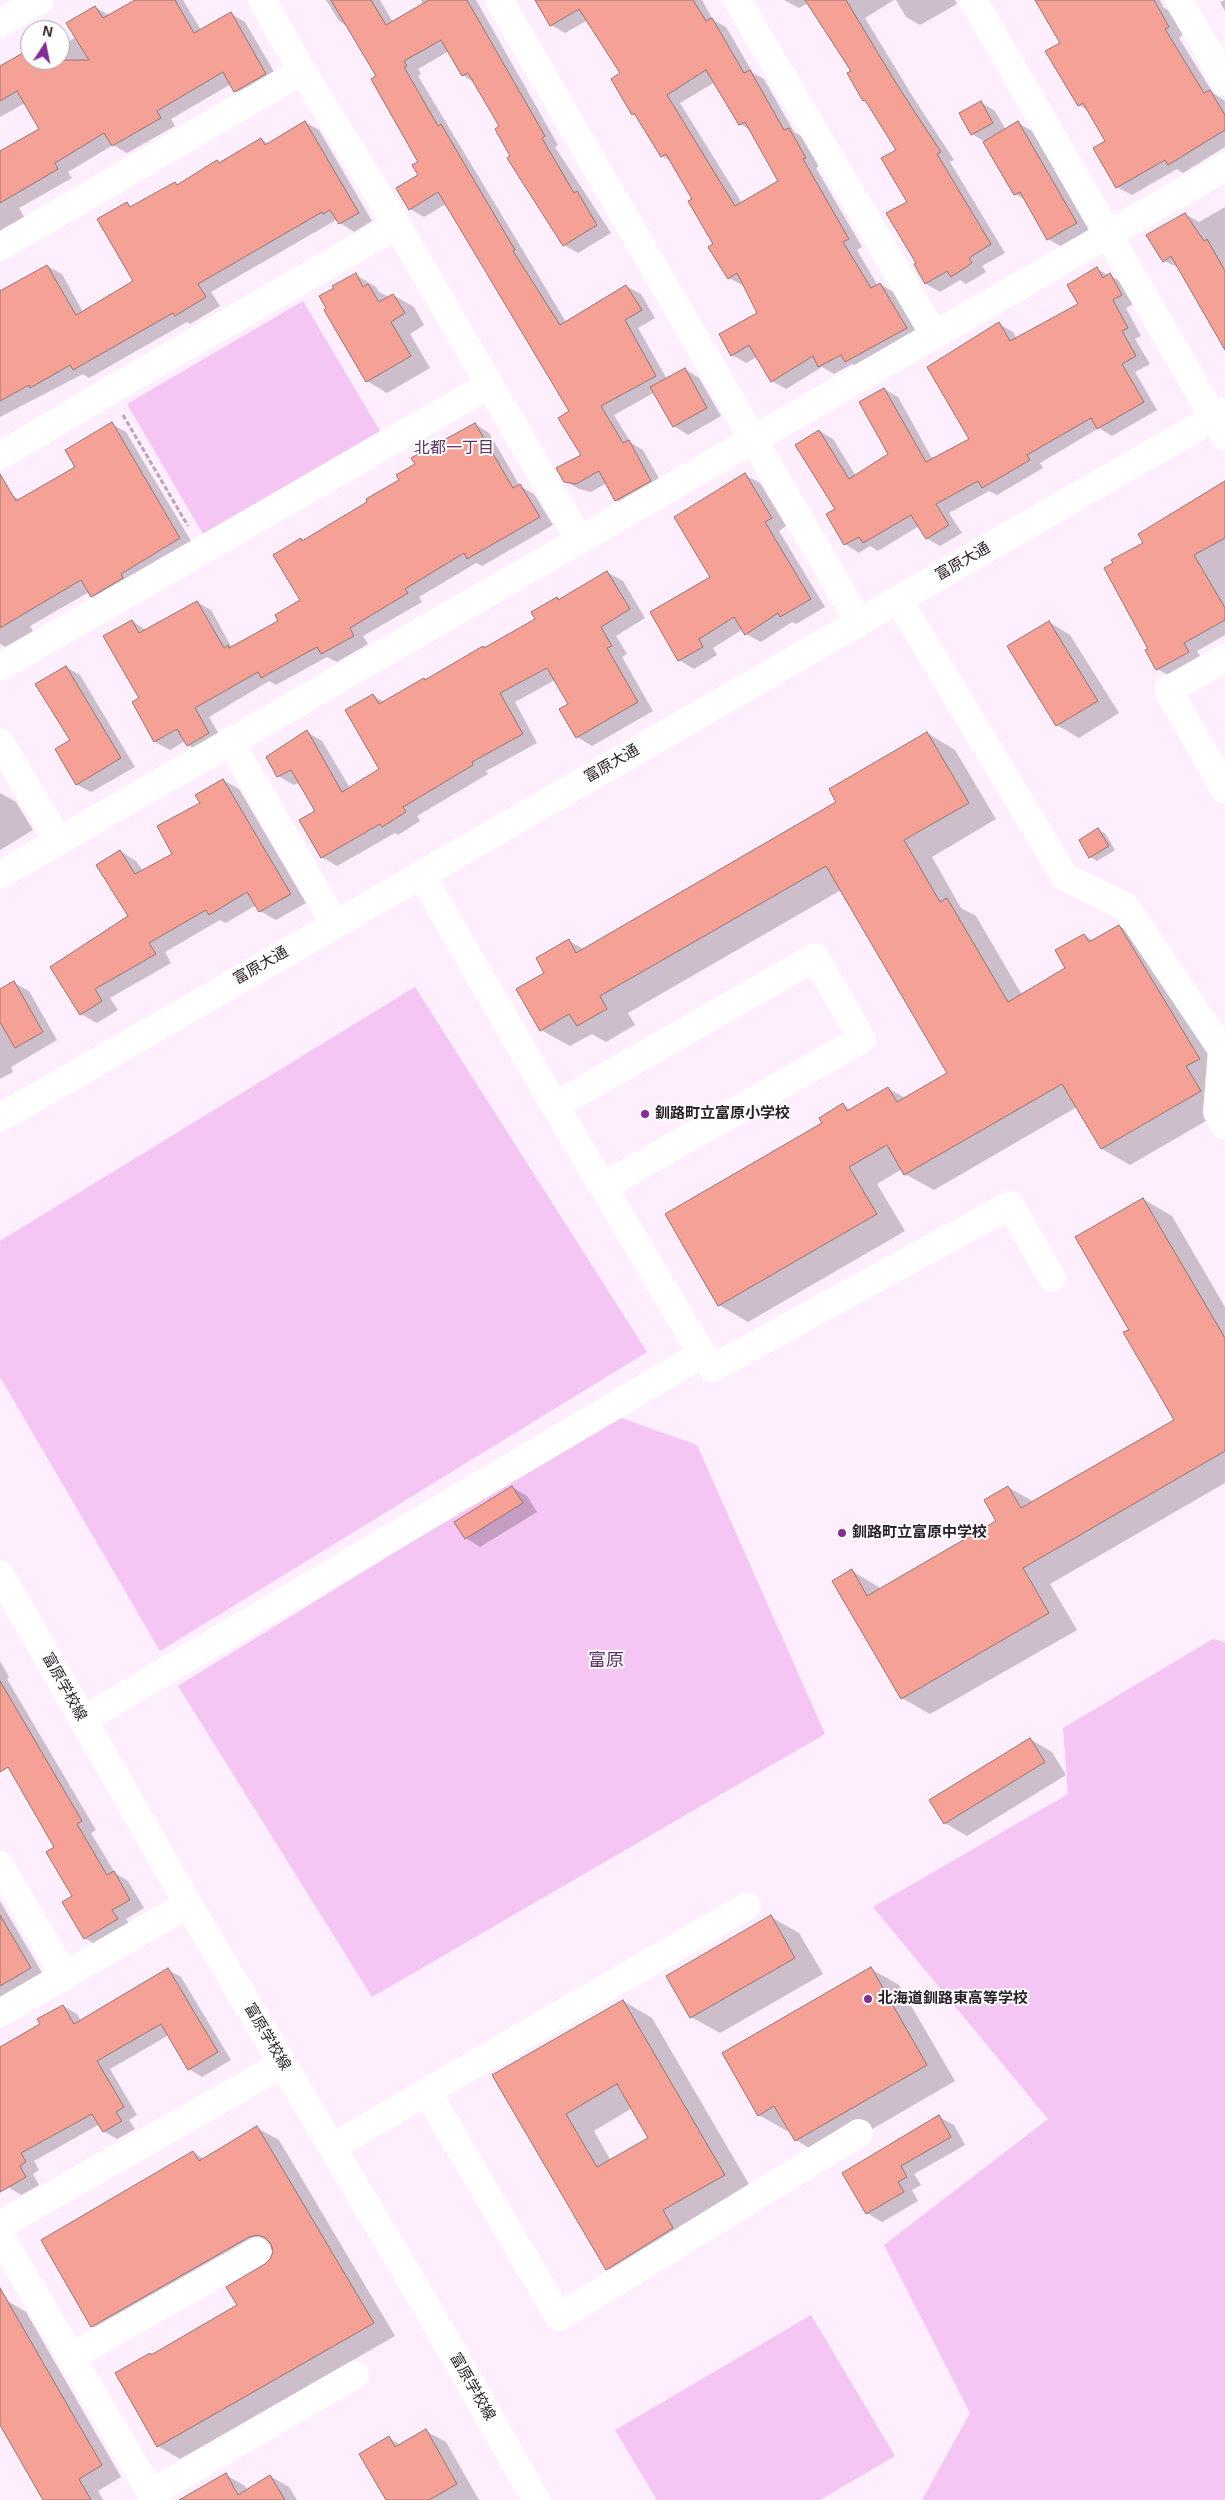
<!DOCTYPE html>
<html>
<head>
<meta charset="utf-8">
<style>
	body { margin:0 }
	#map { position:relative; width:1225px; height:2500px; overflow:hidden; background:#ffeefe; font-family:Arial,sans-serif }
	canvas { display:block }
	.north { position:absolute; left:20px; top:20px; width:50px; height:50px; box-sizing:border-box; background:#fff; border:1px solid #aaa6a9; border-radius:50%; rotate:11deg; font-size:14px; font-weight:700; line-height:20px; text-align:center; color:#2a2029 }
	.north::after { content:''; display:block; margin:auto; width:18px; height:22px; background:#862b97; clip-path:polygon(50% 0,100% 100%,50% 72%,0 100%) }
</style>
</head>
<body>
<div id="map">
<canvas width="1225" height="2500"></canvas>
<div class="north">N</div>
</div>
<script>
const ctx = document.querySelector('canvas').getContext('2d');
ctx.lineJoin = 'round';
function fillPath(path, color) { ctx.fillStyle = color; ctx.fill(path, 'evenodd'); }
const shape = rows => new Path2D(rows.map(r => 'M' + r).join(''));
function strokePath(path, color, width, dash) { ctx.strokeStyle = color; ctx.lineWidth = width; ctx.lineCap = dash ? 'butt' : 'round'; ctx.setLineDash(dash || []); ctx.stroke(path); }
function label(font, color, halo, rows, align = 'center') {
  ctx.font = font + ' Arial,"Noto Sans JP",sans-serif'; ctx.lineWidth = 4; ctx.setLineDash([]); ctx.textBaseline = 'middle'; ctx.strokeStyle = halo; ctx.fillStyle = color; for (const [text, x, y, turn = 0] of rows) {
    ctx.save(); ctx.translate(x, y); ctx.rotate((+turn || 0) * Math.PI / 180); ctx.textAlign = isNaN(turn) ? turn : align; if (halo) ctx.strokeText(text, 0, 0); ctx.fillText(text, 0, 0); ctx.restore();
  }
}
const green = shape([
	[303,301,380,431,203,534,127,404],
	[415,987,647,1352,160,1651,0,1377,0,1241],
	[616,1416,697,1445,825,1734,372,1997,178,1686],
	[1213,1639,1225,1642,1225,2500,922,2500,970,2413,884,2245,1048,2119,873,1907,1068,1794,1063,1728],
	[811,2315,895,2456,820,2500,657,2500,615,2430]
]);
const shadow = shape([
	[137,0,183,0,201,30,231,14,245,22,280,82,250,100,235,91,231,84,171,119,175,126,127,153,113,145,68,172,72,178,19,208,26,220,0,235,0,153,40,130,25,103,0,117,0,68,30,51,30,60,60,60,60,47,76,37,95,7,109,15],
	[326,0,380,0,393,22,423,4,421,0,476,0,558,145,555,147,611,233,578,253,564,245,512,156,500,127,475,83,462,75,449,51,418,69,421,74,418,76,566,322,626,286,641,294,655,318,638,328,667,379,685,369,699,378,721,416,688,435,674,426,655,392,614,415,631,443,643,450,665,489,631,509,616,500,607,483,591,492,579,489,565,481,582,456,571,412,446,204,424,217,410,209,420,176,420,162,378,77,348,27,339,21],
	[536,0,702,0,713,20,726,27,753,73,764,79,794,132,803,137,819,166,816,168,862,247,857,250,878,286,880,284,895,293,921,337,860,369,852,364,834,374,822,367,786,389,772,381,757,357,746,363,732,355,759,313,744,286,729,278,694,199,672,162,662,156,638,117,633,114,622,74,588,20,565,33,551,25],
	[715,82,740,124,752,131,780,181,742,203,680,103],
	[784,0,894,0,865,18,913,97,954,160,950,162,1005,253,982,266,986,272,966,284,960,280,940,292,926,284,916,265,918,264,908,202,898,150,853,72,808,3,799,8],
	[896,0,955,0,957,4,920,25,906,17],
	[1037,0,1160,0,1163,7,1168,10,1183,35,1179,38,1213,93,1225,101,1225,147,1183,173,1177,169,1132,195,1117,187,1107,142,1088,110,1079,105,1062,43],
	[1225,0,1225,11,1220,2],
	[981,102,995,111,1006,130,1018,123,1032,131,1090,232,1062,247,1048,239,1026,200,1015,194,985,142,972,134],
	[305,122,319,130,372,221,354,232,336,220,211,292,220,306,190,324,187,322,89,378,83,374,0,417,0,291,47,266,62,274,83,312,134,281,127,204,132,207,175,183,178,185,261,139,269,144],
	[1225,207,1225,335,1179,268,1164,261,1185,214,1199,222],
	[1097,269,1124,283,1136,303,1126,308,1141,336,1135,339,1150,364,1135,372,1157,410,1112,436,1099,428,1040,463,1043,468,997,495,989,491,949,513,962,533,940,546,926,538,919,526,878,551,870,546,859,553,845,544,827,515,837,509,819,431,833,439,856,476,890,455,884,389,898,397,933,460,971,439,999,324,1013,332,1017,339,1080,304],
	[356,275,376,287,379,292,389,297,393,295,414,307,424,325,410,334,430,368,387,393,367,381],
	[112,424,126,432,194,546,106,604,92,596,89,592,30,626,33,631,5,647,0,644,0,502,11,495,21,500,77,468],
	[475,424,489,433,520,486,534,494,553,525,482,566,476,563,419,597,422,602,363,636,368,644,337,662,327,657,276,685,269,681,209,717,223,741,202,753,188,745,185,741,170,750,155,742,134,702,140,699,132,621,146,630,197,602,211,610,232,648,280,622,302,601,301,540,304,541,369,503],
	[745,475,760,483,786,526,779,531,825,607,796,624,792,622,761,642,746,634,743,629,713,648,717,655,694,669,679,660,712,578],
	[1225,485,1225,635,1197,651,1202,660,1172,677,1157,669,1114,564],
	[607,572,623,581,645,618,616,636,627,654,622,657,653,711,592,746,577,737,569,704,555,680,515,702,537,743,486,771,488,774,417,816,420,821,398,835,395,833,337,866,322,857,317,811,300,782,294,785,278,776,307,732,322,741,350,788,381,770,373,696,385,702,424,679,426,680,537,620,557,598,560,600],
	[1049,622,1070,635,1119,713,1079,738,1057,725,1009,646],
	[66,667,80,675,135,767,91,792,76,784],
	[927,733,955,750,996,819,932,857,961,908,976,916,1022,995,1067,969,1084,935,1094,941,1119,926,1148,943,1225,1072,1225,1110,1130,1165,1102,1149,1077,1107,934,1190,905,1174,902,1169,877,1184,905,1231,748,1322,719,1305,666,1214,823,1123,843,1105,851,1110,888,1088,905,1098,948,1073,841,890,628,1013,635,1025,606,1042,592,1034,570,1046,541,1030,545,973,569,941,584,949,838,803],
	[223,780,239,789,306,903,276,920,260,911,256,905,226,923,220,920,165,952,171,963,110,998,118,1010,97,1023,81,1014,130,916,120,851,136,861,143,871,174,854,201,804],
	[0,793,16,802,33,830,0,850],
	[1098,830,1105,833,1115,850,1097,861,1090,857,1080,841],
	[14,983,29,991,57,1040,11,1067,13,1072,0,1079,0,991],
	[1143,1199,1172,1216,1225,1307,1225,1483,1050,1584,1077,1630,930,1714,902,1698,852,1571,882,1589,998,1522,1008,1487,1034,1502,1176,1420,1130,1330],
	[512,1487,527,1496,537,1512,480,1547,466,1538],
	[0,1661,9,1677,7,1679,96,1830,91,1833,115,1873,128,1881,144,1908,126,1919,132,1928,99,1947,85,1938,74,1896,56,1847,0,1753],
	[1030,1739,1052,1752,1066,1775,967,1836,945,1823],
	[0,1901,44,1976,0,2003],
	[771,1917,799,1933,823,1974,720,2033,691,2017],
	[871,1969,899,1985,955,2081,824,2157,796,2140,790,2130,787,2131,759,2115],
	[168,1970,181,1977,231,2060,202,2077,189,2069,169,2035,110,2069,137,2115,129,2120,135,2129,117,2139,103,2131,100,2124,34,2161,39,2170,33,2174,39,2185,21,2195,8,2187,0,2174,0,2049,27,2034,63,2006,77,2014,81,2021],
	[623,2001,652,2018,753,2191,635,2286,607,2269,494,2076],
	[632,2108,650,2138,611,2161,594,2131],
	[939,2117,954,2125,965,2145,914,2174,921,2185,912,2190,918,2201,882,2222,867,2213,844,2173],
	[257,2128,279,2140,395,2336,180,2459,158,2446,150,2354,153,2356,239,2306,228,2287,271,2260,273,2249,114,2339,92,2326,193,2152,204,2159],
	[6,2300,26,2312,121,2477,98,2491,103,2500,45,2500,0,2422,0,2304],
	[426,2431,446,2442,479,2500,387,2500,389,2438,401,2445],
	[226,2475,245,2486,248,2490,270,2476,289,2487,297,2500,206,2500]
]);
const building = shape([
	[135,0,175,0,194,33,231,12,266,74,234,92,223,72,157,111,161,118,112,146,104,133,55,163,58,169,0,203,0,151,39,129,17,91,0,101,0,66,30,49,30,60,89,60,66,23,95,6,103,18,135,0],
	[331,0,371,0,386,25,429,0,467,0,545,136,542,138,574,193,577,191,597,225,563,246,507,158,510,156,495,129,499,126,468,73,462,76,441,40,404,61,407,66,404,67,438,126,441,124,515,250,513,251,560,325,626,285,642,310,625,320,656,376,601,406,623,443,629,440,651,481,615,501,599,471,576,484,564,482,556,468,581,455,558,418,569,411,438,192,409,210,396,188,418,175,412,165,418,162,371,79,376,76,331,0],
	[535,0,693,0,706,21,712,18,744,73,750,70,784,130,789,128,806,158,803,159,849,239,843,242,871,288,880,283,907,328,845,362,841,355,818,367,813,356,771,382,749,345,731,356,719,334,757,313,737,273,728,279,708,247,713,244,688,201,692,199,666,154,661,157,634,113,632,115,611,79,620,73,579,9,550,26,535,0],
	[706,70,739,125,745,122,778,181,735,206,667,95,706,70],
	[805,0,846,0,899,88,941,152,937,154,991,244,969,258,972,263,951,277,947,271,925,284,914,264,916,263,886,213,907,202,881,158,896,150,865,100,863,101,847,73,851,71,805,0],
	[1035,0,1154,0,1169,27,1165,29,1204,93,1210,90,1225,115,1225,130,1168,165,1165,160,1116,188,1093,148,1105,141,1083,103,1078,106,1045,51,1060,43,1035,0],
	[981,101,993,123,971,135,959,113,981,101],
	[305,121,359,213,339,224,330,210,323,214,322,212,198,284,206,297,175,316,173,313,73,370,70,365,30,388,29,385,0,401,0,291,47,265,76,315,78,314,133,281,97,219,127,202,130,207,175,182,177,185,217,160,219,163,261,138,265,145,305,121],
	[1018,121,1077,223,1047,240,1020,192,1014,195,983,142,1018,121],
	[1185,213,1204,241,1207,239,1225,271,1225,350,1171,256,1163,262,1146,235,1185,213],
	[1097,267,1103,278,1110,273,1122,295,1113,300,1128,328,1122,331,1136,356,1122,364,1144,402,1097,429,1091,418,1027,455,1030,460,982,488,978,481,936,504,949,525,926,539,911,515,863,543,859,537,844,545,826,514,835,509,795,445,819,430,849,479,888,454,859,402,884,388,926,462,969,439,927,367,999,322,1010,341,1078,304,1067,285,1097,267],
	[356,273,363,287,368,284,379,302,393,294,405,313,391,322,411,356,366,382,324,310,326,308,319,296,334,288,332,286,356,273],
	[685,368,707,408,673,427,650,387,685,368],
	[112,422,180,538,121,574,123,578,91,597,81,580,0,628,0,474,16,501,75,467,65,450,112,422],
	[475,423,513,488,520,484,540,517,467,559,464,553,405,589,408,593,350,628,354,636,321,654,317,647,261,678,258,672,195,708,209,733,187,746,177,729,154,742,132,702,139,698,103,636,132,620,139,633,197,601,224,648,228,645,229,648,278,621,275,615,300,600,273,555,301,538,302,541,367,502,366,499,399,480,396,475,415,464,411,458,475,423],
	[745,473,772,518,765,522,811,599,780,617,778,613,745,635,734,617,699,639,703,647,678,661,650,612,710,577,674,517,745,473],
	[1225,481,1225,538,1194,555,1225,608,1225,620,1184,643,1189,652,1156,670,1145,650,1148,649,1104,568,1113,563,1111,560,1143,543,1138,534,1225,481],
	[607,571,630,609,601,627,612,646,607,648,638,702,576,738,559,709,568,704,547,668,500,693,523,734,472,762,473,765,403,807,406,812,382,827,380,824,321,858,299,820,315,811,291,770,277,777,266,757,307,730,342,792,379,769,345,710,373,694,379,704,424,678,425,680,483,646,484,648,535,619,531,612,557,597,558,600,607,571],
	[1049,621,1098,701,1056,726,1007,646,1049,621],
	[66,666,121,758,76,785,55,749,70,740,35,684,66,666],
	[927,732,969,803,904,840,940,902,947,898,1008,1002,1065,968,1055,950,1084,934,1089,942,1119,925,1200,1059,1186,1066,1201,1091,1101,1149,1062,1084,904,1175,887,1145,849,1167,877,1214,718,1306,665,1214,822,1123,819,1118,843,1103,847,1111,888,1087,897,1102,947,1073,826,866,600,996,607,1009,577,1026,569,1014,540,1031,516,989,544,973,536,958,569,939,576,953,836,802,829,789,927,732],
	[223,779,291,894,259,912,247,892,209,915,206,910,149,943,156,954,95,989,102,1001,80,1015,50,967,128,916,96,865,120,850,135,874,172,854,157,826,200,803,195,795,223,779],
	[1098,828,1109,846,1089,858,1079,840,1098,828],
	[14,981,43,1032,15,1048,0,1022,0,989,14,981],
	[1143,1198,1225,1338,1225,1451,1023,1568,1049,1613,901,1699,832,1581,852,1569,867,1596,996,1521,984,1500,1008,1486,1021,1508,1174,1420,1123,1332,1129,1330,1075,1237,1143,1198],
	[512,1486,523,1503,465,1539,454,1522,512,1486],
	[0,1681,82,1821,77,1824,107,1875,114,1871,130,1900,112,1910,118,1919,84,1939,62,1902,72,1896,46,1852,54,1847,8,1767,0,1772,0,1681],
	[1030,1738,1045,1762,944,1824,929,1800,1030,1738],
	[0,1915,31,1968,0,1986,0,1915],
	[771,1915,795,1958,690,2018,666,1976,771,1915],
	[871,1967,927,2065,795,2141,774,2106,758,2116,722,2053,871,1967],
	[168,1968,218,2052,188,2070,161,2024,97,2061,124,2107,116,2112,122,2121,103,2132,92,2114,21,2153,26,2162,20,2166,26,2177,0,2192,0,2047,40,2024,37,2019,63,2005,74,2024,168,1968],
	[623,2000,725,2175,663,2210,673,2228,606,2270,492,2075,623,2000],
	[617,2084,648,2138,597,2167,566,2114,617,2084],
	[939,2115,951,2137,901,2166,907,2177,898,2182,904,2192,866,2214,842,2173,939,2115],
	[257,2126,374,2323,157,2447,115,2373,150,2353,151,2355,237,2305,226,2287,265,2264,270,2259,273,2252,271,2244,264,2237,257,2235,249,2237,91,2327,41,2240,193,2151,199,2161,257,2126],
	[0,2288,102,2465,79,2479,91,2500,43,2500,0,2425,0,2288],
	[426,2429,457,2484,429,2500,386,2500,359,2454,389,2436,395,2447,426,2429],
	[226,2473,238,2495,270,2475,285,2500,179,2500,226,2473]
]);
const path = shape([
	[123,415,188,526]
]);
const minor = shape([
	[262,0,302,71,397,225,580,541],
	[499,0,859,622],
	[737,0,935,336],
	[973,0,1225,437],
	[1179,0,1225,81],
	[0,23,40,0],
	[0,247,302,71],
	[0,456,109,391,397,225],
	[898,599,1065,877,1126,907,1222,1050,1225,1048],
	[1225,658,1168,690,1225,790],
	[0,667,489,385],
	[230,741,335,924],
	[0,742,58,840],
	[421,874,555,1106,702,1354,713,1368,1010,1205,1052,1278],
	[0,875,1225,167],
	[1222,1050,1217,1112,1225,1126],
	[555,1106,815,957,862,1039,604,1186],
	[0,1118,1225,411],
	[0,1574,188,1904,428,2309,536,2500],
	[83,1720,702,1354],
	[0,1865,65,1977],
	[0,2013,188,1904],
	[427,2092,559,2317,859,2133],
	[332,2147,747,1906],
	[0,2225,283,2064],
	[0,2236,155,2500],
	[72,2356,257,2251],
	[151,2493,355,2375]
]);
const markers = [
	[645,1114,5,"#862b97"],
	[842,1533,5,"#862b97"],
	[868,1999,5,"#862b97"]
];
const streetNames = [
	["富原大通",963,562,-30],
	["富原大通",612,764,-30],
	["富原大通",261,966,-30],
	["富原学校線",64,1687,61],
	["富原学校線",267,2037,59],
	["富原学校線",472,2387,60]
];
const poiNames = [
	["釧路町立富原小学校",655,1114],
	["釧路町立富原中学校",852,1533],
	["北海道釧路東高等学校",878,1999]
];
const neighbourhoodNames = [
	["北都一丁目",454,449]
];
const quarterNames = [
	["富原",606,1661]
];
fillPath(green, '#f5c5f3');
fillPath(shadow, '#0003');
fillPath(building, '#f5a195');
strokePath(building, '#97746f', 1);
strokePath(path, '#b6a7b5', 3, [5, 2.5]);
strokePath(minor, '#fff', 28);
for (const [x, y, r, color] of markers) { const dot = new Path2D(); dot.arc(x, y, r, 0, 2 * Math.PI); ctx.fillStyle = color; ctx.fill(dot); strokePath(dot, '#fff', 2); }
label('15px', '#2a2029', '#fff', streetNames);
label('bold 15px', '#2a2029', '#fff', poiNames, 'left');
label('16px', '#603368', '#fff', neighbourhoodNames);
label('18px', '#603368', '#fff', quarterNames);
</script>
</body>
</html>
